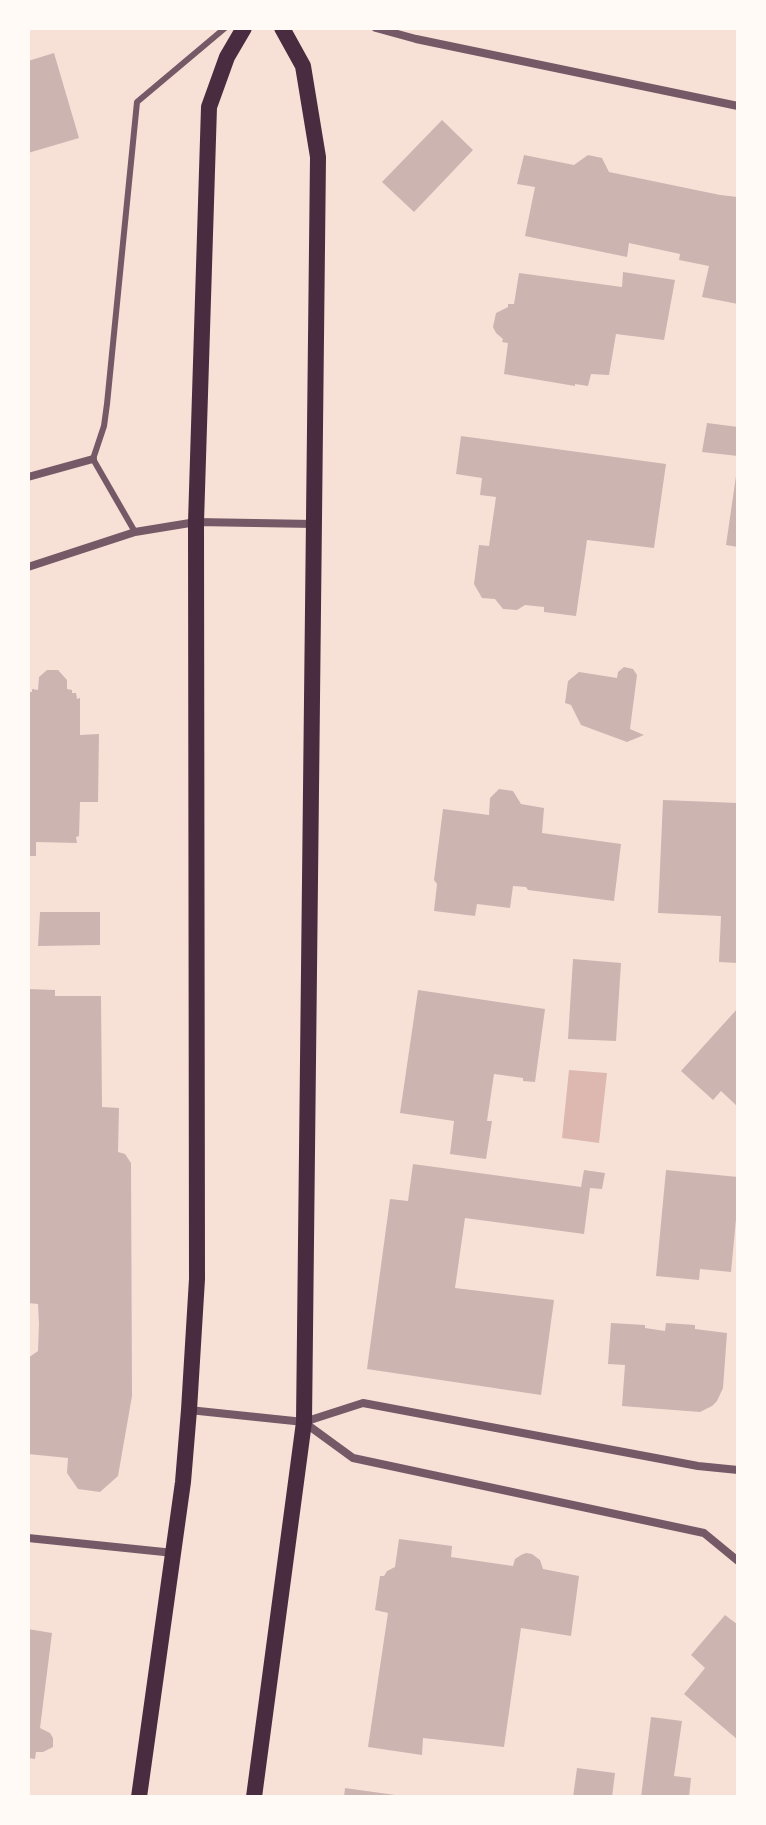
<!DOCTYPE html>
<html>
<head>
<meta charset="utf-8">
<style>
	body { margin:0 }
	#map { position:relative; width:766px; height:1825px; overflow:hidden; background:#f7e1d7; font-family:"Nunito Sans",sans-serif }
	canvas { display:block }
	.frame { position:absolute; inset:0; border:30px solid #fffaf5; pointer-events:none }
</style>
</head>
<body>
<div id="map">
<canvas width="766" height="1825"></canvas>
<div class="frame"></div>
</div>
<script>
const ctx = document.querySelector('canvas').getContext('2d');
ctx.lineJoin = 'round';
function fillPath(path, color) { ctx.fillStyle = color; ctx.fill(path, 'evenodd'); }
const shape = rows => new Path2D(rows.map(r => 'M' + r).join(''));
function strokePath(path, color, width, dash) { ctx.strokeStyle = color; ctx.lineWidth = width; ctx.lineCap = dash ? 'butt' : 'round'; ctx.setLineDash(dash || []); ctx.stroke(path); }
const water = shape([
	[569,1070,607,1073,599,1143,562,1138]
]);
const building = shape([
	[54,53,79,138,28,153,28,61],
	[442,120,473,150,414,212,382,182],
	[524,155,574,165,588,155,602,158,609,172,720,195,738,197,738,304,702,297,709,266,679,260,680,254,629,243,627,257,525,236,535,187,517,184],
	[623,272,675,280,664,340,616,334,609,375,591,374,588,386,575,384,575,386,504,374,508,343,502,342,503,339,496,333,493,327,496,313,508,307,508,304,514,304,519,273,622,287],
	[707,423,738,427,738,456,702,452],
	[461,436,666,464,654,548,587,540,576,616,544,612,544,607,525,605,517,610,503,609,495,599,482,598,474,584,479,545,489,546,496,497,480,495,482,478,456,474],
	[736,476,738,476,738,547,726,545],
	[624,667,633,669,637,675,630,729,644,735,627,742,581,725,571,705,565,703,568,681,579,672,617,678,618,672],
	[47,670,58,670,67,680,67,689,72,690,72,693,76,693,77,699,80,698,80,735,99,734,98,802,80,802,79,836,76,837,77,843,36,842,36,856,28,856,28,692,32,692,32,689,38,690,39,677],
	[499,789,513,791,521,804,544,808,542,833,621,844,614,901,528,890,526,887,513,886,510,908,477,904,475,916,434,911,437,884,434,880,443,809,489,815,490,798],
	[663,800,738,803,738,963,719,962,721,916,658,913],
	[40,912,100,912,100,945,38,946],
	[573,959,621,963,616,1041,568,1039],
	[28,989,55,990,55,996,101,996,102,1107,119,1108,118,1152,125,1154,131,1163,132,1396,118,1476,100,1492,78,1489,67,1473,68,1458,28,1454,28,1358,38,1351,39,1324,38,1304,28,1303],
	[418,990,545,1009,535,1082,523,1081,523,1078,494,1074,487,1121,492,1121,486,1159,450,1154,454,1121,400,1113],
	[738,1008,738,1107,721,1091,713,1100,681,1071],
	[413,1164,581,1187,584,1170,605,1173,602,1189,590,1188,584,1234,465,1218,455,1288,554,1300,541,1395,367,1369,390,1199,408,1201],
	[666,1170,738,1177,738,1198,731,1272,700,1269,699,1280,656,1276],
	[611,1323,645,1325,645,1328,665,1331,666,1323,695,1325,695,1329,727,1333,723,1388,717,1401,712,1406,700,1412,622,1406,625,1365,608,1364],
	[399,1539,452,1546,451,1557,513,1566,515,1559,521,1555,526,1553,532,1554,540,1560,543,1569,579,1576,571,1636,521,1628,504,1747,423,1738,422,1755,368,1747,388,1613,375,1610,380,1576,384,1576,387,1571,395,1567],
	[725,1615,738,1625,738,1740,684,1694,705,1668,691,1655],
	[28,1629,52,1633,40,1728,50,1733,53,1738,53,1747,43,1752,36,1752,35,1759,28,1758],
	[651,1717,682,1721,674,1776,691,1778,689,1797,641,1797],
	[577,1768,615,1773,612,1797,573,1797],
	[345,1788,395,1795,394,1797,344,1797]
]);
const service = shape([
	[135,532,93,459,104,426,107,404,137,102,225,28]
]);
const minor = shape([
	[376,28,416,39,738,106],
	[28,477,93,459],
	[28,567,135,532,196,522,314,524],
	[189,1410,304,1422,363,1403,698,1466,738,1470],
	[305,1423,353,1458,704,1533,738,1561],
	[28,1538,174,1553]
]);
const secondary = shape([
	[139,1797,183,1482,189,1410,197,1279,196,522,209,107,227,57,244,28],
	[254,1797,304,1422,318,157,303,66,282,28]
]);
fillPath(water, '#dcb8b0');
fillPath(building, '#ccb4b1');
strokePath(service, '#755966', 6);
strokePath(minor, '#755966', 8);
strokePath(secondary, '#4a2c40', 16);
</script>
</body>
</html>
